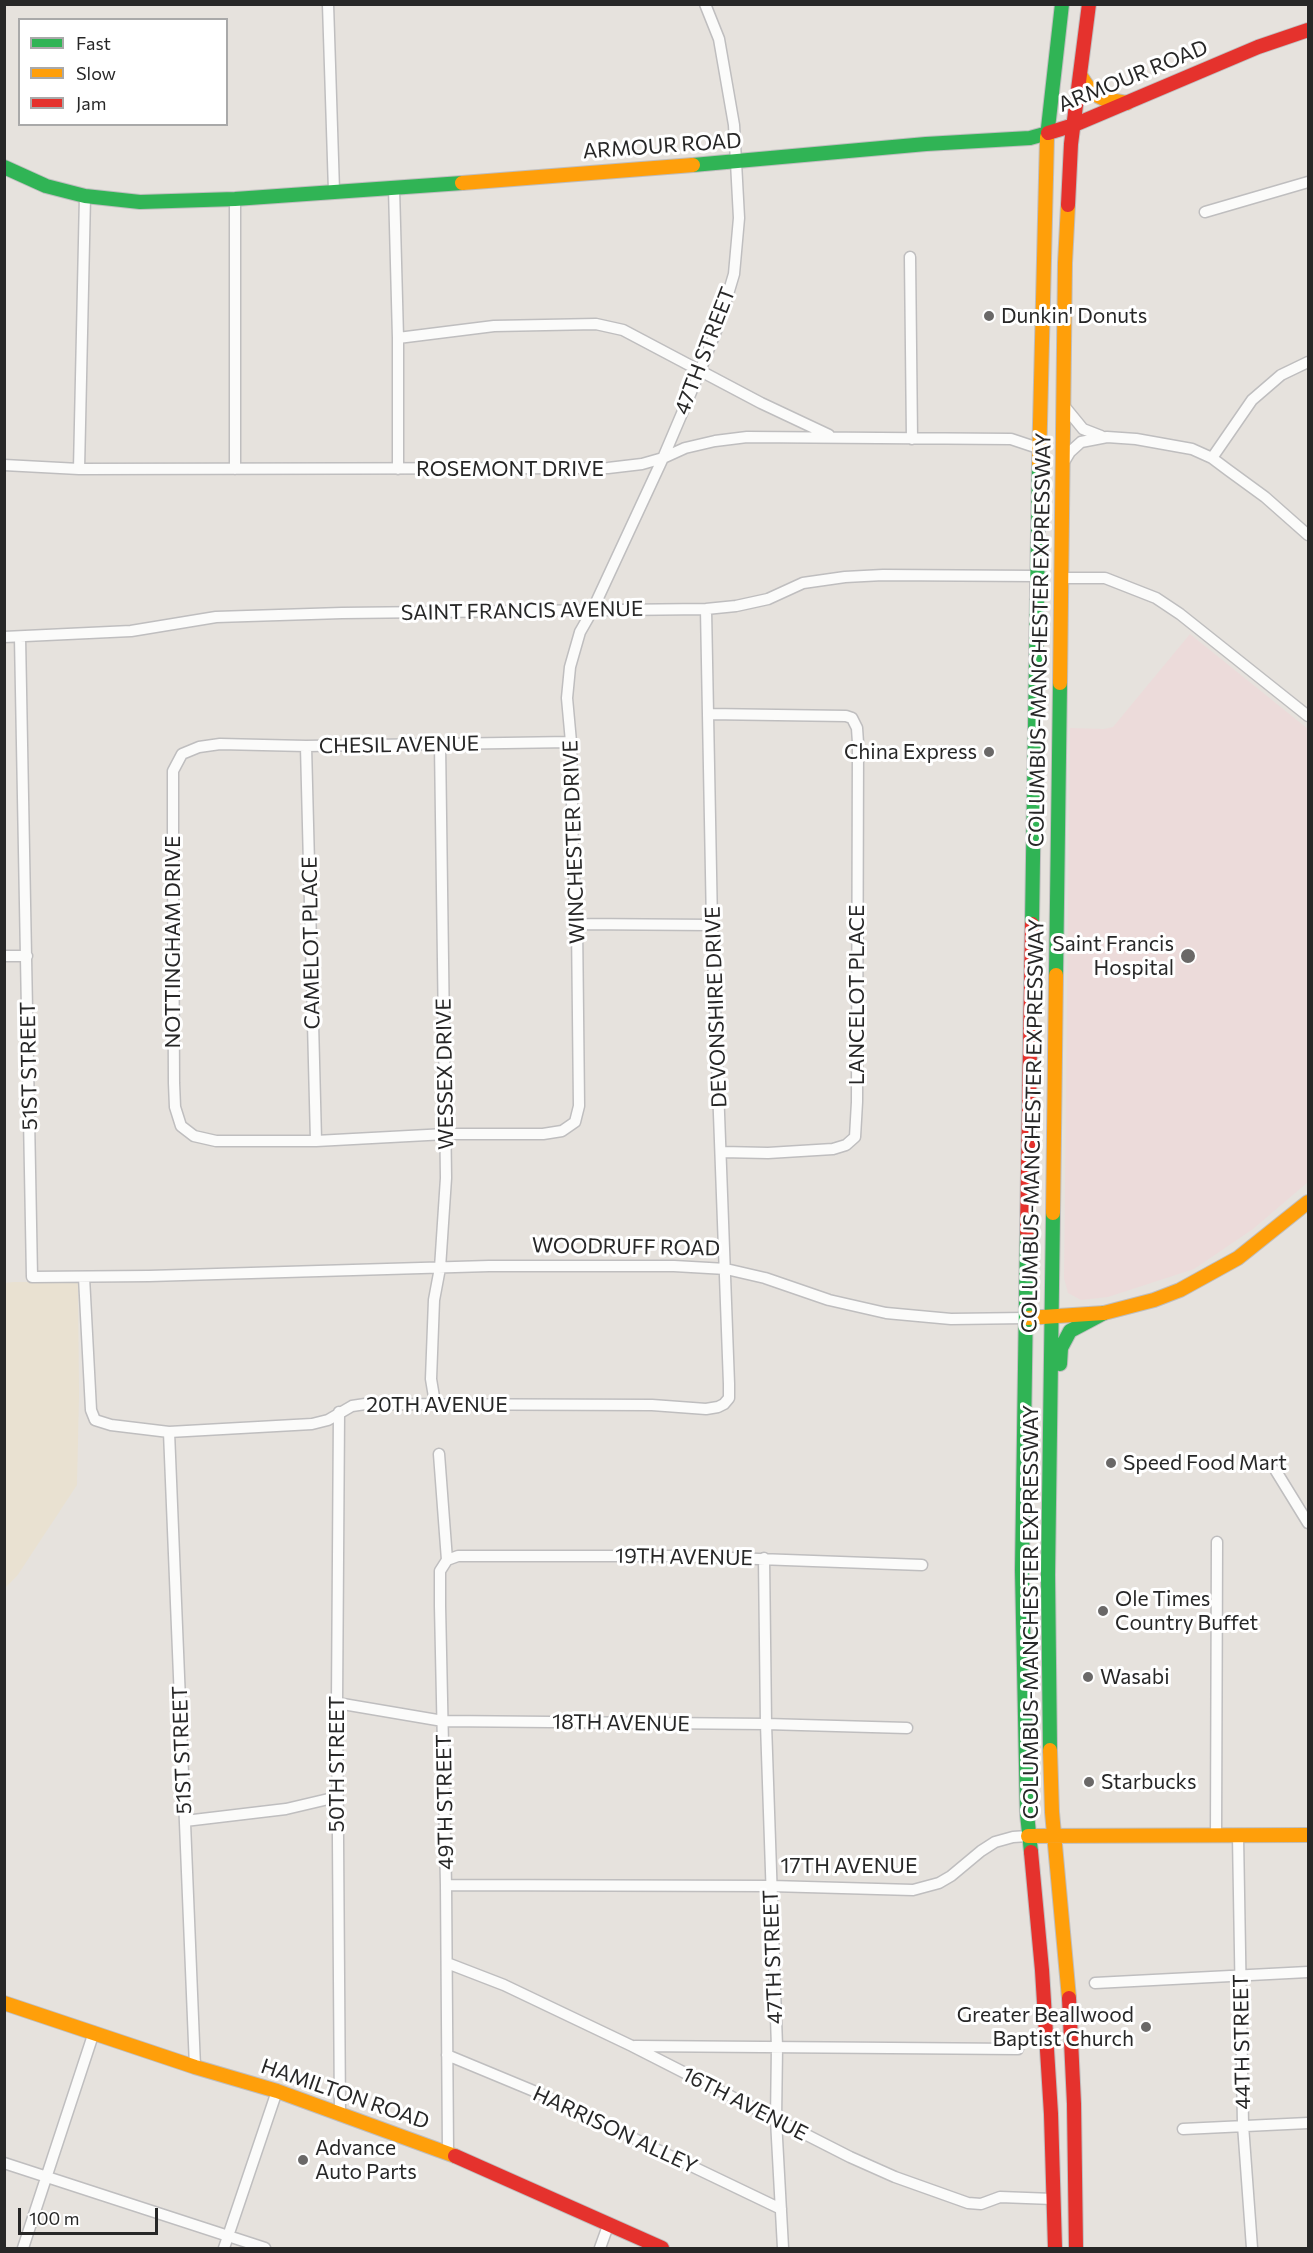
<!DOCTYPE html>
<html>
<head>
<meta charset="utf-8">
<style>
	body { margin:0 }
	#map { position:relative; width:1313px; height:2253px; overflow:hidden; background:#e6e2dd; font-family:Commissioner,sans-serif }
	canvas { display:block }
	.frame { position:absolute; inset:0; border:6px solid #272727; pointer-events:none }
	.legend { position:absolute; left:18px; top:18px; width:210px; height:108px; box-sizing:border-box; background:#fff; border:2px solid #a9a9a9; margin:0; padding:8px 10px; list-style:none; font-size:18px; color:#272727 }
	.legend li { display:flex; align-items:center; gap:12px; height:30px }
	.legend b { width:30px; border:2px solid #a9a9a9 }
	.scale { position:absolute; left:18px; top:2208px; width:140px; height:27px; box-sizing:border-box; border:3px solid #272727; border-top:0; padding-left:8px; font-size:18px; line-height:21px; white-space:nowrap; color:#272727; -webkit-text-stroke:4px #fff; paint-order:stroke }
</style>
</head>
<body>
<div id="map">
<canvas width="1313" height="2253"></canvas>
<div class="frame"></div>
<ul class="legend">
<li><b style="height:8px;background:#30b455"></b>Fast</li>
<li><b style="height:8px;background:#ff9f0a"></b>Slow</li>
<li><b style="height:8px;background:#e5322d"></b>Jam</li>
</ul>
<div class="scale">100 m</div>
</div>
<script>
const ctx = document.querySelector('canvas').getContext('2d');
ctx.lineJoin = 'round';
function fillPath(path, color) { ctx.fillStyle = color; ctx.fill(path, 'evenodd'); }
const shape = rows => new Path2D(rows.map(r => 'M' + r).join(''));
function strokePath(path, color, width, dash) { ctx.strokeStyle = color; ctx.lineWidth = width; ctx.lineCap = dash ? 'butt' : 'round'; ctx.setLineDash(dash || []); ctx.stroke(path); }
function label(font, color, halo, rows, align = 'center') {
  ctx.font = font + ' Commissioner,sans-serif'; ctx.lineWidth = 6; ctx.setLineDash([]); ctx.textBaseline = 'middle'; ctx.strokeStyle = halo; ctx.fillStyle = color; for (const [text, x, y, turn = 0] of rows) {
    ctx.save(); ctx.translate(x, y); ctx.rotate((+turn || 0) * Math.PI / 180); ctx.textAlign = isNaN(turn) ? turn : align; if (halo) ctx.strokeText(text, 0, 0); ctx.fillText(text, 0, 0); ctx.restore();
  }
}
const education = shape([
	[14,1282,78,1282,79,1395,77,1485,17,1576,5,1588,4,1283]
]);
const medical = shape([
	[1190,634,1308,729,1308,1182,1253,1229,1194,1269,1108,1297,1081,1300,1068,1293,1064,1278,1070,728,1104,729,1113,727]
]);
const street = shape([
	[328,4,334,191],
	[394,188,398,338,398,469],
	[1205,212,1308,182],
	[910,257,912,439],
	[398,338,494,326,596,324,623,330,761,403,829,435],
	[1065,407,1083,429,1101,436],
	[1212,458,1252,400,1281,375,1308,362],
	[1064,462,1070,452,1081,442,1107,437,1136,439,1192,449,1212,458,1228,470,1265,497,1308,535],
	[4,465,79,469,608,468,642,464,663,458,685,448,715,441,747,437,1011,439,1038,448],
	[79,469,85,196],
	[235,469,235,199],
	[1062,578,1105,578,1156,598,1180,614,1308,716],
	[4,637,131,631,216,617,342,613,706,609,736,606,768,599,803,583,845,577,883,575,1036,576],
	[20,637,32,1277,149,1276,489,1266,674,1266,726,1269,765,1278,829,1300,886,1313,951,1319,1027,1318],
	[708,714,846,716,852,718,857,728,858,743,857,1102,855,1137,846,1145,833,1149,768,1153,722,1152],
	[571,742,306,746,220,744,199,747,182,754,173,771,173,857,174,1083,175,1107,181,1126,194,1136,216,1141,316,1141,446,1134,543,1134,562,1131,575,1122,579,1106,577,924,573,859,571,742,567,698,570,667,580,632,592,611,663,458,700,371,720,321,734,274,739,218,734,125,719,39,705,4],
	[306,746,316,1141],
	[577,924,712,925],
	[4,956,27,956],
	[84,1277,91,1410,95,1420,111,1425,169,1432,312,1424,328,1420,352,1406,365,1404,652,1405,706,1409,718,1407,724,1404,729,1398,729,1384,712,925,706,609],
	[435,1403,431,1379,434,1300,440,1268,446,1178,440,744],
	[339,1412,337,1703,340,2115],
	[169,1432,195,2067],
	[439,1454,447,1560,440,1571,440,1606,446,1885,448,2153],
	[1276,1471,1308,1523],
	[764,1558,766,1724,777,2047,776,2120,783,2248],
	[447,1560,458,1556,677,1556,922,1565],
	[337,1703,443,1721,766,1724,907,1728],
	[185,1821,286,1809,337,1797],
	[1216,1836,1217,1542],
	[1238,1836,1243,2125,1252,2248],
	[446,1885,771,1886,913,1890,939,1883,951,1876,981,1851,995,1842,1013,1837,1028,1836],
	[447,1963,504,1985,632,2046,850,2157,895,2177,968,2203,981,2204,1000,2197,1053,2199],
	[1095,1983,1308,1972],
	[635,2046,1018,2049],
	[447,2055,541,2094,781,2209],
	[1183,2129,1308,2123],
	[4,2163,265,2248],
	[23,2248,94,2032],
	[224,2248,277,2091],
	[600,2248,609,2223]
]);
const fast = shape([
	[1047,137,1062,4],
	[693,165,926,144,1030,138,1048,133],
	[4,167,46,186,85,196,140,202,235,199,462,183],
	[1032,924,1039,464],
	[1056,975,1060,683],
	[1027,1232,1022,1570,1027,1814,1031,1852],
	[1060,1364,1061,1348,1070,1331,1104,1313],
	[1050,1750,1048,1575,1053,1213]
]);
const slow = shape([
	[1080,75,1092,93,1104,99,1127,103],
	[462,183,693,165],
	[1039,464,1047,137],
	[1060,683,1065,263,1068,205],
	[1053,1213,1056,975],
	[1027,1318,1104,1313,1154,1300,1180,1290,1238,1258,1308,1202],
	[1050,1750,1052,1812,1069,1998],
	[1028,1836,1308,1835],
	[4,2003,195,2067,277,2091,455,2156]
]);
const jam = shape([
	[1048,133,1074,125,1258,47,1308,30],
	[1068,205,1071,144,1089,4],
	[1027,1232,1032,924],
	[1031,1852,1042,1970,1051,2114,1055,2248],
	[1069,1998,1074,2104,1076,2248],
	[455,2156,662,2248]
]);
const markers = [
	[989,316,6,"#6a6867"],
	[989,752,6,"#6a6867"],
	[1188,956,8,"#6a6867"],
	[1111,1463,6,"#6a6867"],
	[1103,1611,6,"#6a6867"],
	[1088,1677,6,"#6a6867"],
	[1089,1782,6,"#6a6867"],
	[1146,2027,6,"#6a6867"],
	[303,2160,6,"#6a6867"]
];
const streetNames = [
	["ARMOUR ROAD",1133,76,-22],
	["ARMOUR ROAD",662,146,-4],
	["47TH STREET",705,351,-69],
	["ROSEMONT DRIVE",510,469],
	["SAINT FRANCIS AVENUE",522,611,-1],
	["COLUMBUS-MANCHESTER EXPRESSWAY",1040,640,-89],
	["CHESIL AVENUE",399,745,-1],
	["WINCHESTER DRIVE",574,842,-92],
	["NOTTINGHAM DRIVE",173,942,-90],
	["CAMELOT PLACE",311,943,-91],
	["LANCELOT PLACE",857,995,-90],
	["DEVONSHIRE DRIVE",716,1007,-92],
	["51ST STREET",29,1066,-91],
	["WESSEX DRIVE",445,1074,-91],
	["COLUMBUS-MANCHESTER EXPRESSWAY",1033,1126,-89],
	["WOODRUFF ROAD",626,1247,1],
	["20TH AVENUE",437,1405],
	["19TH AVENUE",684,1557,1],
	["COLUMBUS-MANCHESTER EXPRESSWAY",1031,1612,-90],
	["18TH AVENUE",621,1723,1],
	["51ST STREET",182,1750,-92],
	["50TH STREET",337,1764,-90],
	["49TH STREET",445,1802,-91],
	["17TH AVENUE",849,1866],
	["47TH STREET",773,1957,-92],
	["44TH STREET",1242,2042,-91],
	["HAMILTON ROAD",345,2094,19],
	["16TH AVENUE",745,2104,27],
	["HARRISON ALLEY",615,2130,25]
];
const poiNames = [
	["Dunkin' Donuts",1001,316],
	["China Express",977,752,"right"],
	["Saint Francis",1174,944,"right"],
	["Hospital",1174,968,"right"],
	["Speed Food Mart",1123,1463],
	["Ole Times",1115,1599],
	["Country Buffet",1115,1623],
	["Wasabi",1100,1677],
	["Starbucks",1101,1782],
	["Greater Beallwood",1134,2015,"right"],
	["Baptist Church",1134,2039,"right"],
	["Advance",315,2148],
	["Auto Parts",315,2172]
];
fillPath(education, '#e9e1d1');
fillPath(medical, '#ecdbda');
strokePath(street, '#bfbebf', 13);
strokePath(fast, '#bfbebf', 16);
strokePath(slow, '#bfbebf', 16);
strokePath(jam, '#bfbebf', 16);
strokePath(street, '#fbfbfa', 10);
strokePath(fast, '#30b455', 14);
strokePath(slow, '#ff9f0a', 14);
strokePath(jam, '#e5322d', 14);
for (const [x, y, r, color] of markers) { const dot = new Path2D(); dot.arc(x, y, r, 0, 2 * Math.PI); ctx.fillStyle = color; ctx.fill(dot); strokePath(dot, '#fff', 2); }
label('21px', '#272727', '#fff', streetNames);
label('21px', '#272727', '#fff', poiNames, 'left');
</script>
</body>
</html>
